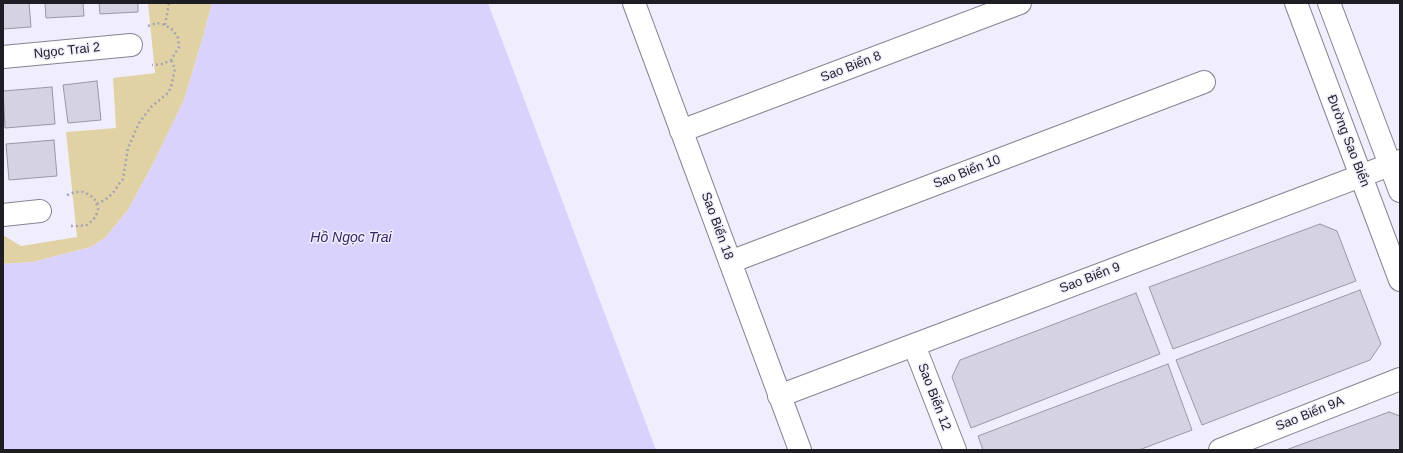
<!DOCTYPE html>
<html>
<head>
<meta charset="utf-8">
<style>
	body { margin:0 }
	#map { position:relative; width:1403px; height:453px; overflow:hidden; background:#f0eefd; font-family:Helvetica,sans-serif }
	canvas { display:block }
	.frame { position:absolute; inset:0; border:4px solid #1e1d23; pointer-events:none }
</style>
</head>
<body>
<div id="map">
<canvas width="1403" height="453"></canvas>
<div class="frame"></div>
</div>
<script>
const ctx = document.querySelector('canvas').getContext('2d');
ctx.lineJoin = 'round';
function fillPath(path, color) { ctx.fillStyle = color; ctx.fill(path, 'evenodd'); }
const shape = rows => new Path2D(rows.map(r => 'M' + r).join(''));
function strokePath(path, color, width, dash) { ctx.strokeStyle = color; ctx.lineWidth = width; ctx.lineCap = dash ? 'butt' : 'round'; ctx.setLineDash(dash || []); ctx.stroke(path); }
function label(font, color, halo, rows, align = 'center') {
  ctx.font = font + ' Helvetica,sans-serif'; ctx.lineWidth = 3; ctx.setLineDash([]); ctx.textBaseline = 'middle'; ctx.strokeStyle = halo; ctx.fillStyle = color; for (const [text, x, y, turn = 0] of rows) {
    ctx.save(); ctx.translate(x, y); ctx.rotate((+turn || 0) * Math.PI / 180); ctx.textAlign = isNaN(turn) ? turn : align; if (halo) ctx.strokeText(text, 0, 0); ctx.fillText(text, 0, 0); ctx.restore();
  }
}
const green = shape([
	[148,3,212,3,203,37,184,100,154,162,128,210,105,238,91,247,33,262,3,264,3,235,21,246,77,237,66,132,116,128,113,78,155,73]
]);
const water = shape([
	[212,3,488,3,656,450,3,450,3,264,33,262,91,247,105,238,128,210,154,162,184,100,203,37]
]);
const building = shape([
	[3,3,29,3,31,27,3,29,3,3],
	[45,3,83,3,84,16,46,18,45,3],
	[99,3,138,3,138,12,100,14,99,3],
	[97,81,101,120,68,123,63,85,97,81],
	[52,87,55,124,5,128,3,91,52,87],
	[54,140,57,176,9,180,6,144,54,140],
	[1320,224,1337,231,1356,281,1173,349,1149,287,1320,224],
	[1360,290,1381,344,1370,360,1202,425,1176,360,1360,290],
	[1136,293,1160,354,971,428,952,377,960,360,1136,293],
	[1168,364,1192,430,1139,450,983,450,978,436,1168,364],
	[1389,412,1400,416,1400,450,1286,450,1389,412]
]);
const path = shape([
	[165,25,169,3],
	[148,26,157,23,165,25,173,30,178,38,179,47,171,60,163,64,152,65],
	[67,195,75,192,83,192,90,195,95,200,98,209,96,216,93,220,87,225,78,226,71,226],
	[97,204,106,199,113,193,119,184,123,179,128,148,139,123,151,107,168,93,171,87,175,69,171,60]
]);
const street = shape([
	[634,3,800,450],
	[3,57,131,45],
	[681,131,1020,3],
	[3,215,40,211],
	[730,262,1204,82],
	[914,345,955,450],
	[779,396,1400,161],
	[1220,450,1400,379]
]);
const secondary = shape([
	[1296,3,1400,280],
	[1329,3,1400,191]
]);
const streetNames = [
	["Ngọc Trai 2",67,51,-6],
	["Sao Biển 8",851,67,-21],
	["Đường Sao Biển",1348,141,69],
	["Sao Biển 10",967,172,-21],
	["Sao Biển 18",717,226,70],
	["Sao Biển 9",1090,278,-21],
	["Sao Biển 12",934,397,69],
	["Sao Biển 9A",1310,414,-22]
];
const waterNames = [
	["Hồ Ngọc Trai",351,238]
];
fillPath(green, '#e1d2a6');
fillPath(water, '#d9d2fd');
fillPath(building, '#d5d3e2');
strokePath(building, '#9997a5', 1);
strokePath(street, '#858391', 24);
strokePath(secondary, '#858391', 24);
strokePath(path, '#a5a3af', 2.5, [2, 3]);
strokePath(street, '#fff', 22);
strokePath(secondary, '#fff', 22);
label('13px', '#1e1d23', '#f0eefd', streetNames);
label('italic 14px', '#382765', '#f0eefd', waterNames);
</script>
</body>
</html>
